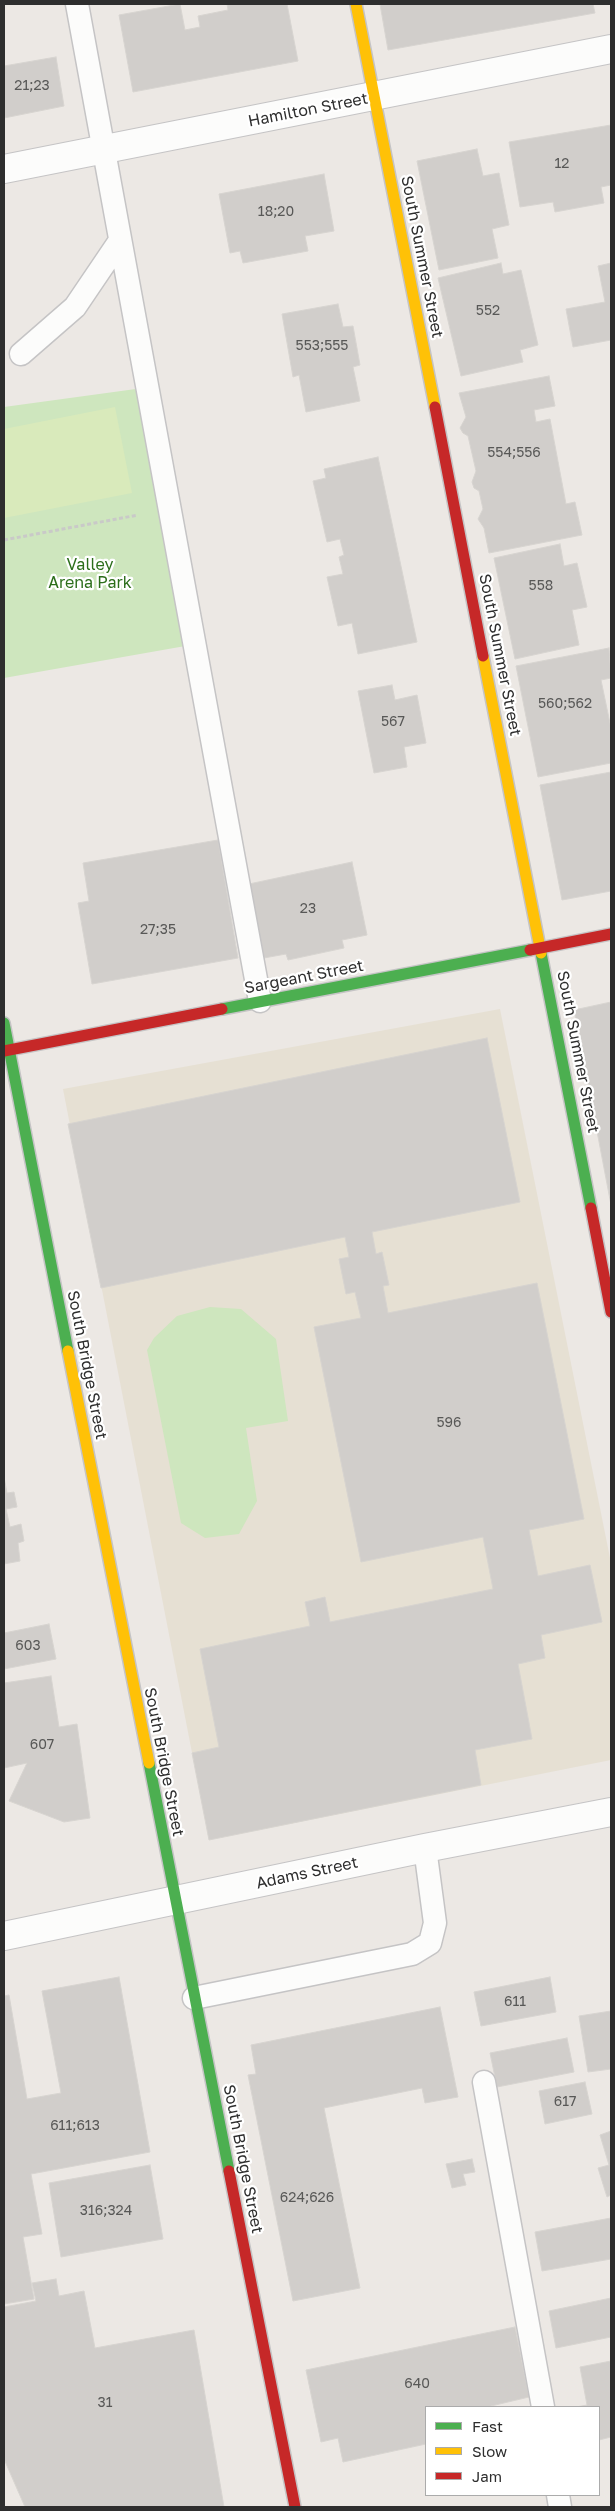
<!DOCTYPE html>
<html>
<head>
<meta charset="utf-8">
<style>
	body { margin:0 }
	#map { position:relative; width:615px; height:2511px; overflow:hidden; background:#ece8e4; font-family:"Golos Text",sans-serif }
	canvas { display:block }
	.frame { position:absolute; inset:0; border:5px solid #2e2e2e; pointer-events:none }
	.legend { position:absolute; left:425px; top:2406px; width:175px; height:90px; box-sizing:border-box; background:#fff; border:1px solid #ababab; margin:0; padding:6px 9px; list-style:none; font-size:15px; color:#2e2e2e }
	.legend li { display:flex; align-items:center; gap:10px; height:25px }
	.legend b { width:25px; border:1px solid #ababab }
</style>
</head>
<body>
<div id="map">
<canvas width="615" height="2511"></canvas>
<div class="frame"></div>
<ul class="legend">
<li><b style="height:6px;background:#4caf50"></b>Fast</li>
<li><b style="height:6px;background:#ffc107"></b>Slow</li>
<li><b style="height:6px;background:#c62828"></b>Jam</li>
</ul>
</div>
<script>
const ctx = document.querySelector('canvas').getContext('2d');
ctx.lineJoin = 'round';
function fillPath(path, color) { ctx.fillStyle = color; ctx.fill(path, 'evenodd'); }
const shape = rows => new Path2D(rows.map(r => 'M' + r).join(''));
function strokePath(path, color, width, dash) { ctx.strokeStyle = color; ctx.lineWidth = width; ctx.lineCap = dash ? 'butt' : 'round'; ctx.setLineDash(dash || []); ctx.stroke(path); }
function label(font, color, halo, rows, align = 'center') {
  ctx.font = font + ' "Golos Text",sans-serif'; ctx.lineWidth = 4.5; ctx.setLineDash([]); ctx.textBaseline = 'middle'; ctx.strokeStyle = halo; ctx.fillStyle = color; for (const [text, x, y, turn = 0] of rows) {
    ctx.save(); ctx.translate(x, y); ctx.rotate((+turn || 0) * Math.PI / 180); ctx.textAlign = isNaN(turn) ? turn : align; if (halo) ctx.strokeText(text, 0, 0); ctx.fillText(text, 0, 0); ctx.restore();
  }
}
const education = shape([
	[500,1009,611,1563,611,1760,209,1840,63,1089]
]);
const green = shape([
	[143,388,191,645,4,678,4,407],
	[210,1307,241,1309,276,1339,288,1421,246,1428,257,1501,239,1534,205,1538,181,1523,147,1350,154,1338,177,1316]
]);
const pitch = shape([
	[115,407,132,493,4,518,4,429]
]);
const building = shape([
	[180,4,185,30,200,27,198,16,228,10,227,4,287,4,298,61,133,92,119,15,180,4],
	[380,4,593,4,595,13,388,50,380,4],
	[56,57,64,106,4,118,4,66,56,57],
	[611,125,611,185,601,187,604,203,555,212,553,202,520,207,509,142,611,125],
	[477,149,483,176,499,173,509,225,492,229,498,258,439,270,417,161,477,149],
	[324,174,334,231,305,236,308,251,243,263,240,251,230,253,219,194,324,174],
	[501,263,503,274,521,270,538,345,520,350,523,362,461,376,438,278,501,263],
	[611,263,611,340,573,347,566,309,605,302,598,266,611,263],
	[338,304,343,327,353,326,360,365,353,367,360,401,306,412,299,375,293,377,282,314,338,304],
	[549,376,555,406,534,410,536,422,550,419,566,504,575,502,582,535,489,553,484,528,478,519,483,509,479,491,474,488,472,482,476,471,468,436,463,433,460,428,466,417,459,393,549,376],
	[378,457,417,642,358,654,352,623,338,626,327,577,343,574,339,557,344,555,340,539,327,542,313,481,326,478,324,469,378,457],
	[560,544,564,566,577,563,587,607,572,610,579,645,515,659,494,558,560,544],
	[609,648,611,678,601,680,611,728,611,763,538,777,516,666,609,648],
	[392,685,395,700,417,695,426,743,404,747,407,767,374,773,358,691,392,685],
	[611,772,611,891,562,900,540,785,611,772],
	[218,840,238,958,92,984,78,903,89,901,83,863,218,840],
	[352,862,367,935,342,940,344,948,288,960,286,954,264,958,249,884,352,862],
	[611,1002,611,1205,574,1010,611,1002],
	[487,1038,520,1202,372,1232,376,1254,382,1252,389,1285,383,1286,388,1313,537,1283,584,1519,529,1530,538,1576,590,1565,602,1622,541,1635,545,1658,518,1664,532,1739,475,1750,481,1785,209,1840,192,1753,219,1747,200,1649,310,1626,305,1602,325,1597,330,1622,493,1589,483,1537,361,1562,314,1327,361,1318,355,1292,346,1294,339,1259,349,1257,345,1237,101,1288,68,1124,487,1038],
	[4,1477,7,1493,14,1492,17,1507,6,1509,10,1527,21,1524,24,1541,18,1543,20,1561,4,1564,4,1477],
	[49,1624,56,1659,4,1669,4,1633,49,1624],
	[51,1676,59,1727,77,1724,90,1818,64,1822,9,1801,27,1763,4,1768,4,1683,51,1676],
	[119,1977,150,2152,31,2174,42,2234,23,2237,34,2299,4,2304,4,1996,9,1995,27,2099,61,2093,42,1991,119,1977],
	[550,1977,556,2012,481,2026,474,1992,550,1977],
	[440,2007,458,2097,425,2103,422,2088,324,2108,360,2288,293,2301,248,2075,256,2074,251,2045,440,2007],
	[611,2011,611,2069,588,2072,579,2016,611,2011],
	[567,2038,574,2072,497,2087,490,2053,567,2038],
	[585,2082,592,2114,545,2124,539,2091,585,2082],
	[611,2131,611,2195,607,2197,598,2168,609,2165,600,2135,611,2131],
	[472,2159,475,2172,463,2174,466,2185,452,2188,446,2164,472,2159],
	[150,2165,163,2239,61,2257,49,2183,150,2165],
	[611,2218,611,2259,542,2271,535,2232,611,2218],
	[56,2279,59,2296,84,2291,95,2348,194,2330,224,2507,25,2507,4,2459,4,2307,36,2301,32,2283,56,2279],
	[611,2298,611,2337,556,2348,549,2311,611,2298],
	[515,2327,529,2397,487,2407,426,2407,426,2444,343,2462,338,2438,321,2442,306,2370,515,2327],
	[611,2361,611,2437,599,2440,599,2407,576,2407,587,2405,580,2367,611,2361]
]);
const path = shape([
	[4,540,138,515]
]);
const lane = shape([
	[77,4,260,1001],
	[21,354,75,307,119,242],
	[194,1998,412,1954,430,1943,435,1923,425,1848],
	[484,2082,543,2407],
	[558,2495,560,2507]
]);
const street = shape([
	[4,169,611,49],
	[4,1936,425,1848,611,1812]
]);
const fast = shape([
	[541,953,591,1208],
	[222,1009,530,950],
	[4,1023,68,1351],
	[149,1763,229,2171]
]);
const slow = shape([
	[356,4,435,407],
	[483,656,541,953],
	[68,1351,149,1763]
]);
const jam = shape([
	[435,407,483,656],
	[530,950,611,934],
	[4,1051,222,1009],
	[591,1208,611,1312],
	[229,2171,295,2507]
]);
const numberNames = [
	["21;23",32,86],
	["12",562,164],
	["18;20",276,212],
	["552",488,311],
	["553;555",322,346],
	["554;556",514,453],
	["558",541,586],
	["560;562",565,704],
	["567",393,722],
	["23",308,909],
	["27;35",158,930],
	["596",449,1423],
	["603",28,1646],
	["607",42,1745],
	["611",515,2002],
	["617",565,2102],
	["611;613",75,2126],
	["624;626",307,2198],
	["316;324",106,2211],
	["640",417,2384],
	["31",105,2403]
];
const streetNames = [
	["Hamilton Street",308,110,-11],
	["South Summer Street",422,257,79],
	["South Summer Street",500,655,79],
	["Sargeant Street",304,977,-11],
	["South Summer Street",578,1052,79],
	["South Bridge Street",87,1365,79],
	["South Bridge Street",164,1762,79],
	["Adams Street",307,1873,-12],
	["South Bridge Street",243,2159,79]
];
const parkNames = [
	["Valley",90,565],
	["Arena Park",90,583]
];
fillPath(education, '#e6e0d3');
fillPath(green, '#cee6be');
fillPath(pitch, '#d9eabb');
fillPath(building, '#d1cecb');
strokePath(building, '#d7d4d0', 1);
strokePath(lane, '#c5c4c5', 25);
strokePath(street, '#c5c4c5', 30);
strokePath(fast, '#c5c4c5', 14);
strokePath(slow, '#c5c4c5', 14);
strokePath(jam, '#c5c4c5', 14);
strokePath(path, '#c9c9c8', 3, [4, 2.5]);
strokePath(lane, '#fcfcfb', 22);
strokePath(street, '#fcfcfb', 28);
strokePath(fast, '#4caf50', 11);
strokePath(slow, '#ffc107', 11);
strokePath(jam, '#c62828', 11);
label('14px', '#585857', null, numberNames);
label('16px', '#2e2e2e', '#fff', streetNames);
label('16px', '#2c6e1b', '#fff', parkNames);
</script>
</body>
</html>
